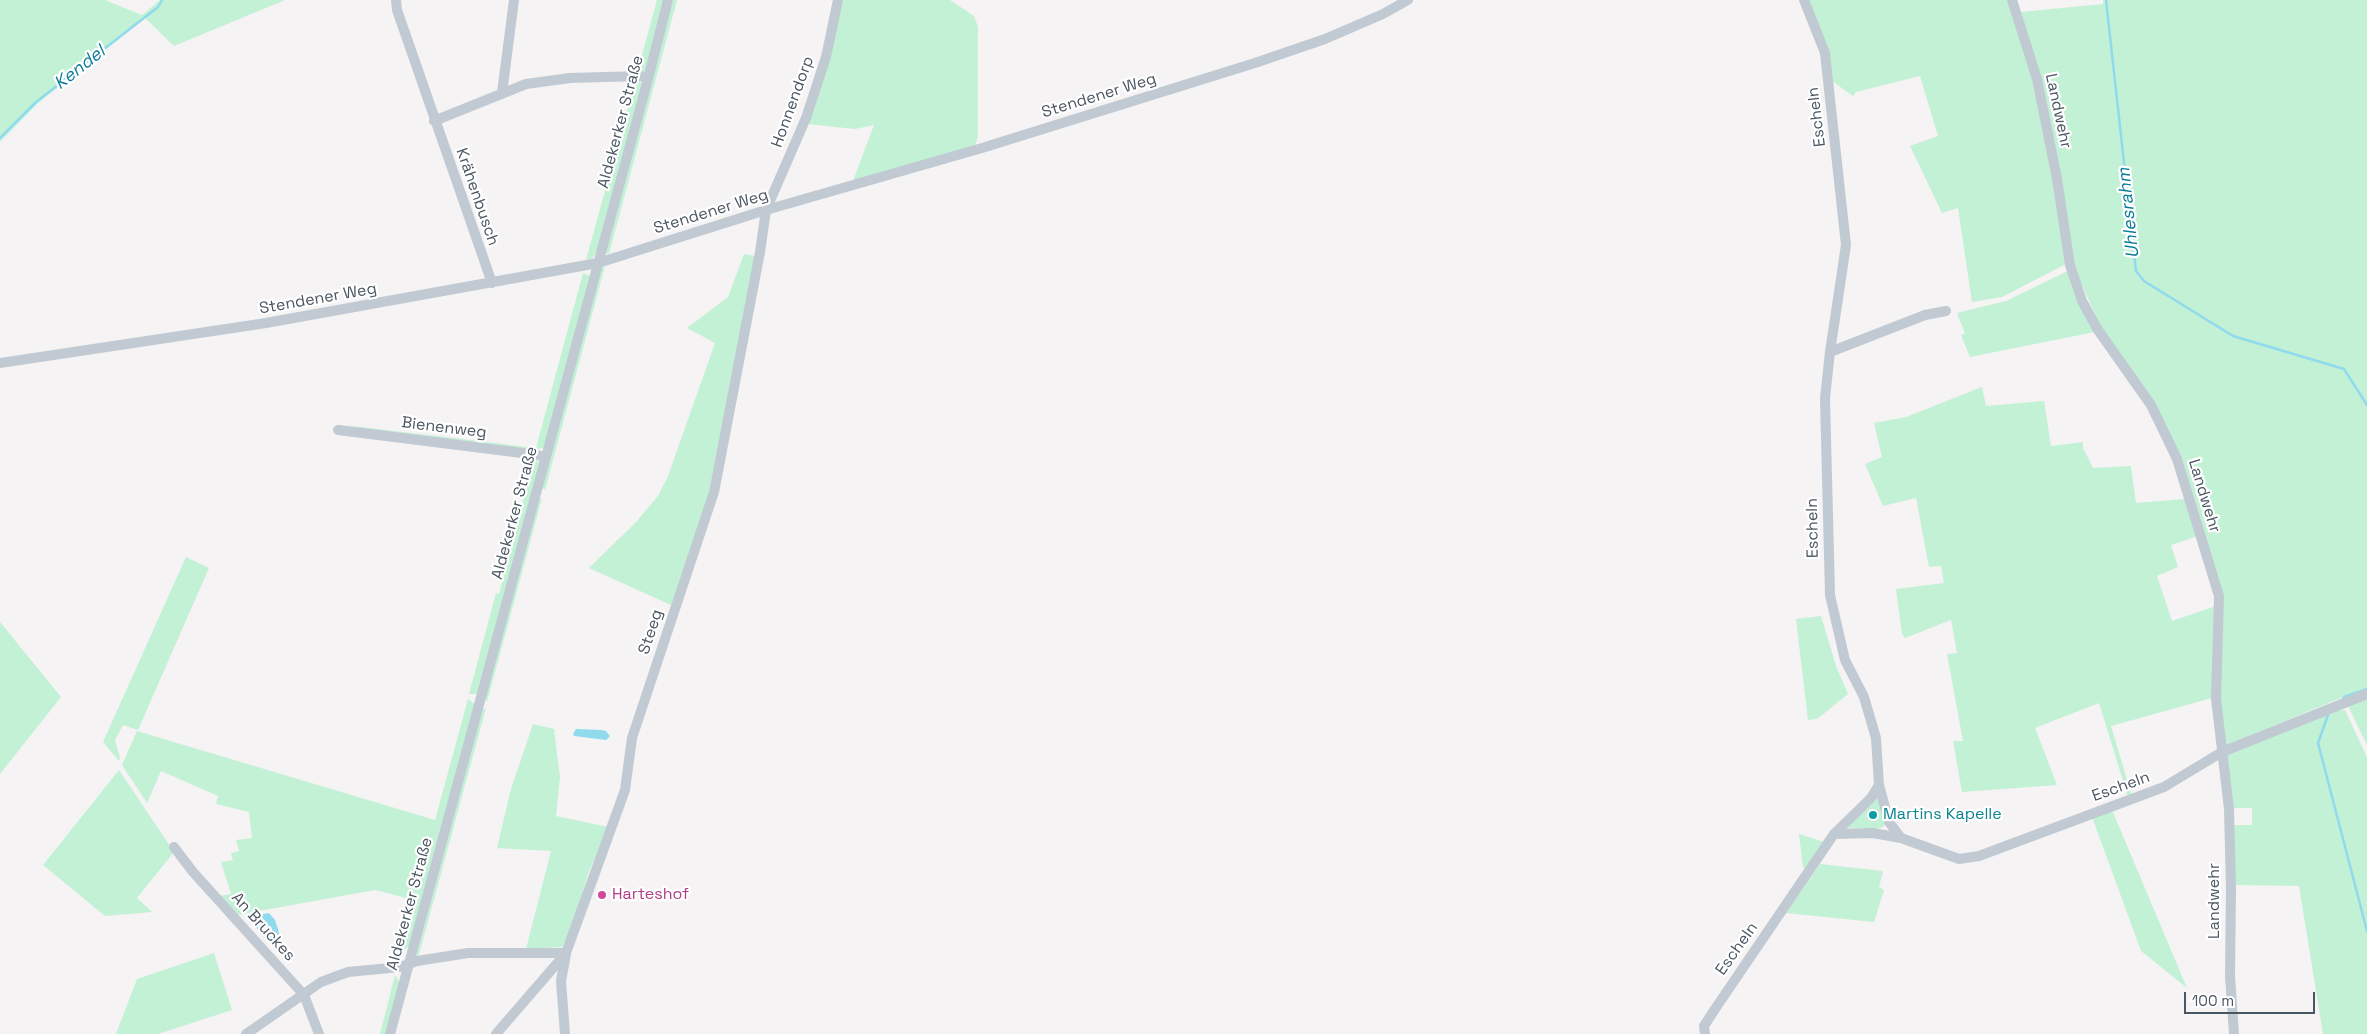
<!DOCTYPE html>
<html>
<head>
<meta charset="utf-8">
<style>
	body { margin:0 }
	#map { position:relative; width:2367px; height:1034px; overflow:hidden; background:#f5f3f3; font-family:"Space Grotesk",sans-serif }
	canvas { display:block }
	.scale { position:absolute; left:2184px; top:992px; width:131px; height:22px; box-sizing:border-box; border:2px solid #4a5661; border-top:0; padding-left:6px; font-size:15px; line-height:18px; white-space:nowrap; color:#4a5661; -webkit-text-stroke:4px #fff; paint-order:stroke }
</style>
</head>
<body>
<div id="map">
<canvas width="2367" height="1034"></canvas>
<div class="scale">100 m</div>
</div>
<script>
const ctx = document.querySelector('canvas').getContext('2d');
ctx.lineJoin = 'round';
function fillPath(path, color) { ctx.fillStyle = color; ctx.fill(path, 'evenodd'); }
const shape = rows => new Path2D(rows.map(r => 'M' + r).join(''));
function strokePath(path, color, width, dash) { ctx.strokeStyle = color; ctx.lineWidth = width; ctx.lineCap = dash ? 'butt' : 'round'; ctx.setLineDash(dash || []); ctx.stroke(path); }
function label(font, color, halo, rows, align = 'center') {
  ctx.font = font + ' "Space Grotesk",sans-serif'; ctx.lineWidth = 4.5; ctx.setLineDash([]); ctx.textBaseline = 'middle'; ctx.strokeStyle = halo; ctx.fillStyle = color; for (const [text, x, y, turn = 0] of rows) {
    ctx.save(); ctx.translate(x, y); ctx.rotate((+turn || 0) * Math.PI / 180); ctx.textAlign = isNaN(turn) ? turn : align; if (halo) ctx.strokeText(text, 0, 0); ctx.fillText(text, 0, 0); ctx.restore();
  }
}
const green = shape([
	[0,0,105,0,142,15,160,0,285,0,174,46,145,18,37,104,0,142],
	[657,0,664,0,645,72,643,74,637,73],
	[673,0,677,0,609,254,606,253,606,248],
	[842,0,950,0,974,16,978,27,978,136,975,146,853,181,874,125,855,129,807,124],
	[1808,0,2008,0,2031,74,2045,134,2066,264,2002,297,1972,302,1958,208,1942,213,1910,146,1938,136,1920,76,1856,92,1853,96,1832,81],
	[2103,0,2367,0,2367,691,2338,699,2225,746,2219,698,2222,596,2179,455,2101,327,2075,270,2021,12,2103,4],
	[636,78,642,83,597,251,593,258,586,260],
	[744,254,755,256,708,496,671,605,589,568,636,522,658,496,668,476,715,343,687,328,728,297],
	[605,266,545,490,542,488,601,268],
	[2068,271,2095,332,1970,357,1961,335,1965,333,1957,313,2006,301],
	[583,273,590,276,545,447,535,450,424,439,345,425,536,448],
	[1982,387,1986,406,2044,401,2051,446,2083,442,2083,448,2093,468,2131,466,2136,503,2185,499,2198,536,2171,545,2178,567,2157,576,2172,621,2216,606,2212,698,2111,726,2132,796,2128,797,2099,703,2035,728,2057,785,1962,792,1953,741,1963,741,1947,654,1957,653,1951,620,1905,638,1902,634,1896,589,1944,583,1941,566,1929,567,1916,498,1883,506,1865,464,1882,457,1874,423,1906,417],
	[534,458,540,464,479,694,469,694,496,593,499,594],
	[542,498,516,595,487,702,485,699,539,500],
	[186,557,209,568,138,730,123,725,115,740,120,758,119,761,103,742],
	[1821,616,1836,666,1848,694,1817,719,1808,720,1796,619],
	[0,622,61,697,0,774],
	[2367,697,2367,745,2348,706],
	[468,699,476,705,412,944,400,953,414,900,375,890,237,915,220,896,231,894,221,862,233,860,231,853,239,851,236,840,252,838,249,812,216,804,218,796,161,771,147,803,122,765,137,731,435,820],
	[486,708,418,958,417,954,482,710],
	[2345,710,2367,757,2367,1034,2323,1034,2299,886,2235,885,2232,825,2252,825,2252,808,2232,808,2227,754,2328,712],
	[533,724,554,729,560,777,556,816,608,827,588,874,573,926,562,947,526,949,551,851,497,848,511,789],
	[119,770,174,852,137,898,152,912,105,916,43,865],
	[1877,794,1885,824,1883,827,1877,829,1847,828],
	[2112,810,2187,988,2141,951,2092,817],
	[1799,834,1824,842,1807,868,1803,868],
	[1820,864,1883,871,1879,887,1884,890,1874,922,1786,913],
	[214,953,232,1010,158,1034,116,1034,137,979],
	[395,975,400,983,386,1034,380,1034]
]);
const water = shape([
	[576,729,602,730,606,731,610,736,606,740,574,736,573,734],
	[269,913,275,920,278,929,279,934,273,939,263,937,251,920,257,915]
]);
const stream = shape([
	[2106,0,2136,271,2144,281,2233,336,2344,369,2367,405],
	[0,138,36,102,158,7,162,0],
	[2344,697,2367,689],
	[2328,715,2318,743,2367,931]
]);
const minor = shape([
	[396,0,397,10,492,283],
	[2012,0,2037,79,2057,179,2070,265,2082,301,2098,330,2151,405,2177,459,2219,596,2216,699,2229,809,2231,889,2230,976,2234,1034],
	[502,93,514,0],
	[434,121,526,84,570,78,641,76,648,79],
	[1830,352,1925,315,1946,311],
	[0,363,266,323,598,263,766,210,982,148,1255,63,1325,39,1383,14,1408,0],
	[338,430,538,455,545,458],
	[1879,785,1889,822,1901,838],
	[1834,834,1873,833,1901,838,1959,859,1979,856,2164,787,2222,752,2367,694],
	[174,847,193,872,304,995,319,1034],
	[246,1034,321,982,348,972,400,967,417,961,468,953,566,953],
	[390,1034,648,79,668,0],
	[496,1034,566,953,625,790,632,738,714,492,760,252,766,210,806,118,826,57,838,0],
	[565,1034,561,981,566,954],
	[1705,1034,1704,1026,1715,1009,1834,834,1871,798,1879,785,1876,738,1864,697,1845,660,1830,595,1825,398,1830,352,1846,245,1825,53,1804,0]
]);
const markers = [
	[1873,815,5,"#0f9aa8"],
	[602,895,5,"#d1479c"]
];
const streetNames = [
	["Stendener Weg",1099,96,-17],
	["Honnendorp",793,102,-70],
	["Landwehr",2058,111,78],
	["Escheln",1817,117,-97],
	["Aldekerker Straße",621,122,-75],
	["Krähenbusch",477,197,71],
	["Stendener Weg",711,212,-17],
	["Stendener Weg",318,299,-10],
	["Bienenweg",444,428,7],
	["Landwehr",2204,496,73],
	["Aldekerker Straße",515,513,-75],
	["Escheln",1813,528,-91],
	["Steeg",651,632,-72],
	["Escheln",2121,787,-20],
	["Landwehr",2215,901,-90],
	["Aldekerker Straße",410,904,-75],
	["An Bruckes",263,927,48],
	["Escheln",1737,949,-55]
];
const cultureNames = [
	["Martins Kapelle",1883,815]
];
const hotelNames = [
	["Harteshof",612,895]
];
const waterNames = [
	["Kendel",80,68,-38],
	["Uhlesrahm",2129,213,-96]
];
fillPath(green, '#c3f1d5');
fillPath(water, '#90daee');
strokePath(stream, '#90daee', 2.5);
strokePath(minor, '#c1cad2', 10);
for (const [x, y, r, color] of markers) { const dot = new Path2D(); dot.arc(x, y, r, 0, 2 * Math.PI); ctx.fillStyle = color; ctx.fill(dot); strokePath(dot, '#fff', 2); }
label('16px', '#4a5661', '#fff', streetNames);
label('16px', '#0d838f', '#fff', cultureNames, 'left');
label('16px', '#b23c85', '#fff', hotelNames, 'left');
label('italic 18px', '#0c7c9b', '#fff', waterNames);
</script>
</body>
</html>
